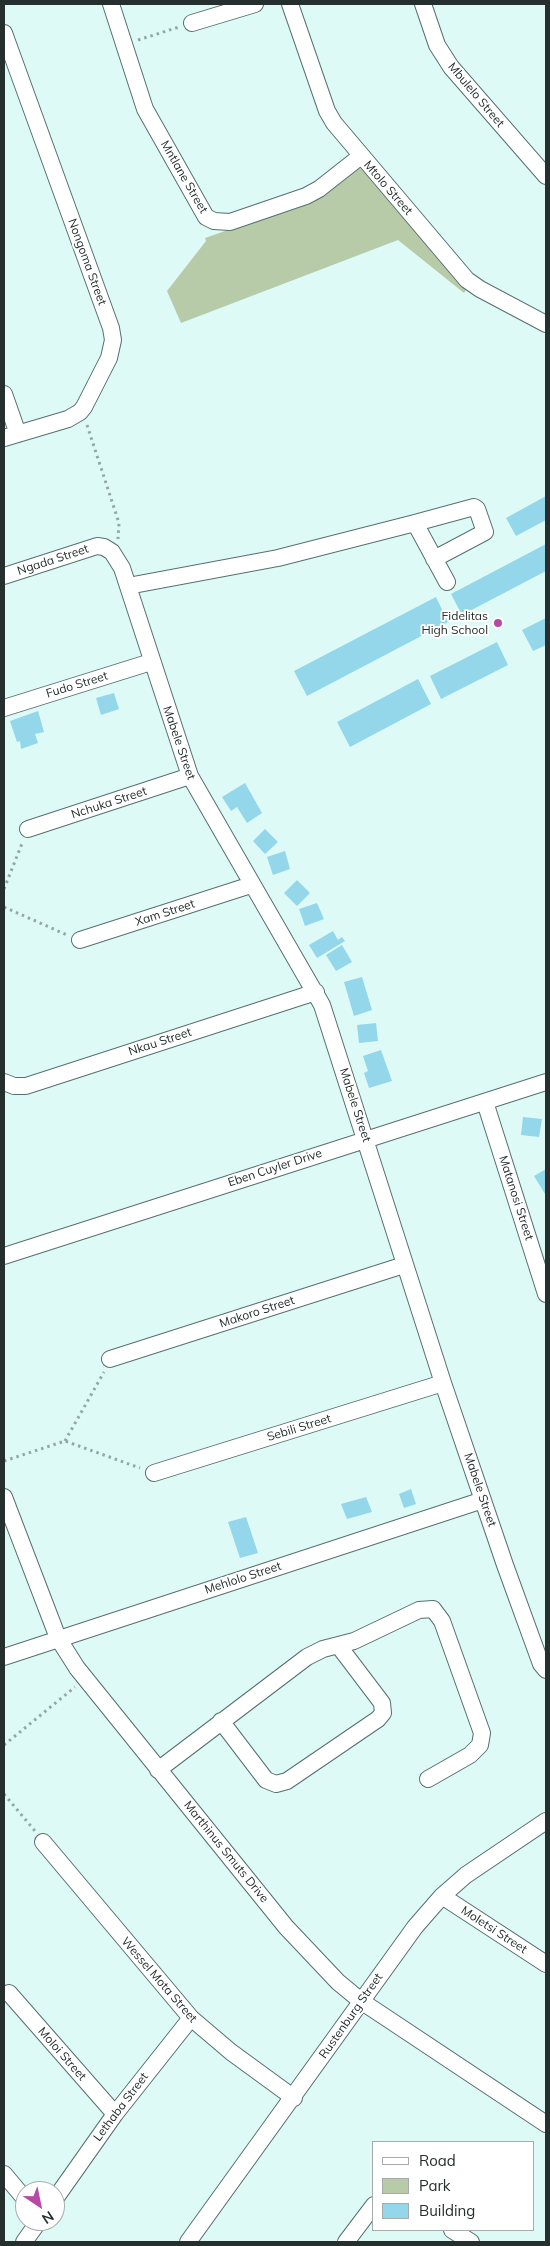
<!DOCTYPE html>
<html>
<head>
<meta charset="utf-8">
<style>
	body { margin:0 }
	#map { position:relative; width:550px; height:2246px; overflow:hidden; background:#ddfaf7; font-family:Mulish,sans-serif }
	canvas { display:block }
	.frame { position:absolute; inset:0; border:5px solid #242f2e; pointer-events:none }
	.legend { position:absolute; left:372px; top:2141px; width:162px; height:90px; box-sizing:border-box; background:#fff; border:1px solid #a7acab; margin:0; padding:6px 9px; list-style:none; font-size:15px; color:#242f2e }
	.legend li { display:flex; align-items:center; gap:10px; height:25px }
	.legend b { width:25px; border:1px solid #a7acab }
	.north { position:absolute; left:15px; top:2181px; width:50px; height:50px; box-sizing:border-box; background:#fff; border:1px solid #a7acab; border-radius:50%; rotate:146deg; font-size:14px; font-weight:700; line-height:20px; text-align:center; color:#242f2e }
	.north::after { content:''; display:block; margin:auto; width:18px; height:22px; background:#b748a5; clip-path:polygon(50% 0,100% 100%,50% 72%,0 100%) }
</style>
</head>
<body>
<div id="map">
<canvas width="550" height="2246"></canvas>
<div class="frame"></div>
<ul class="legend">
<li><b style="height:6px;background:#fff"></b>Road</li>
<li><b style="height:14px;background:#b8cba9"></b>Park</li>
<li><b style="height:14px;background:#94d6ea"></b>Building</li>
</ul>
<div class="north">N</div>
</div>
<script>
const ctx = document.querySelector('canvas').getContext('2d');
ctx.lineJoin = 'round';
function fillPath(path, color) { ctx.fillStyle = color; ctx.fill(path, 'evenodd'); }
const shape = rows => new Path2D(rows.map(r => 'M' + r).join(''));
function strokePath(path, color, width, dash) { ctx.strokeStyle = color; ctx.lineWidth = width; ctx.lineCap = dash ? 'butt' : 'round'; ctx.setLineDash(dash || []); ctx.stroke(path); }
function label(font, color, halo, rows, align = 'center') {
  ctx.font = font + ' Mulish,sans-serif'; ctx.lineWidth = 4; ctx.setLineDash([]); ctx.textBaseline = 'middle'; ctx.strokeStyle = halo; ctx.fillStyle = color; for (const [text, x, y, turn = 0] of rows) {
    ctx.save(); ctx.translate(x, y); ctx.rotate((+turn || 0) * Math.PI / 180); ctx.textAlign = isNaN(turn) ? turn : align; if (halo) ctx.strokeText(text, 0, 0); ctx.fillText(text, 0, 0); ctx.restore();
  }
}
const green = shape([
	[360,168,364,171,468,287,464,293,398,240,181,323,167,291,206,241,205,238,318,199]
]);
const building = shape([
	[546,496,546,520,516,536,506,518],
	[546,544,546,571,462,615,451,594],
	[436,597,448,622,307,696,294,671],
	[546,618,546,645,533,651,522,630],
	[497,642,508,665,441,699,430,676],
	[418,679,431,704,350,747,337,722],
	[114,693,119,709,101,715,96,698],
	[38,711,44,732,35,734,38,743,21,749,20,741,17,742,10,721],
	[245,783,262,813,247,823,237,807,231,811,222,797],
	[265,829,278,842,265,854,253,841],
	[285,851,290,869,273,875,267,857],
	[297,880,310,893,297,906,284,893],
	[317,903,324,919,305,926,299,909],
	[333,931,338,940,342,937,345,941,317,958,309,945],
	[342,945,352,962,336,971,326,955],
	[362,977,372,1010,354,1016,344,982],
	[376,1023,378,1041,359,1043,357,1025],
	[381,1050,392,1081,369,1088,364,1073,368,1071,363,1056],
	[523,1117,542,1119,539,1137,521,1135],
	[546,1169,546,1193,545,1194,534,1176],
	[411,1489,416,1504,404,1508,399,1494],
	[366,1497,372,1512,347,1519,341,1504],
	[246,1517,258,1553,240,1558,228,1522]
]);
const path = shape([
	[138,40,179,27],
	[87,425,119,523,118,539],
	[4,889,23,841],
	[4,907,67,935],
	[65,1441,104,1372],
	[4,1461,65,1441,140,1468],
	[4,1745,75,1687],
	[4,1794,35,1831]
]);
const minor = shape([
	[111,4,145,109,206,217,214,221,230,222,306,196,319,189,361,156],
	[290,4,327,111,334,123,467,280,480,289,546,324],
	[423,4,437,45,451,67,546,176],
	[192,23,255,4],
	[4,33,111,328,113,340,109,358,84,407,80,412,68,419,4,438],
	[4,394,18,434],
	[415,523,474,507,477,509,485,532,434,559],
	[4,576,97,546,104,547,112,552,122,568,190,776,322,1005,443,1383,505,1565,541,1664,546,1670],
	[128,586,278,558,415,523,447,582],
	[4,708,151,662],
	[28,829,190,776],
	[80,940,251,885],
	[4,1082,14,1086,26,1086,316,992],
	[485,1102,546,1294],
	[4,1256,546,1082],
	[110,1359,404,1265],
	[154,1473,443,1383],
	[4,1497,58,1638,77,1668,286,1927,338,1982,361,2001,546,2124],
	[4,1657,483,1500],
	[221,1721,266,1780,276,1784,287,1781,378,1719,383,1713,382,1703,338,1645],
	[158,1770,307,1657,323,1649,354,1641,419,1610,433,1609,442,1621,482,1733,480,1745,470,1755,428,1779],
	[43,1842,191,2018,231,2052,294,2098],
	[442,1896,546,1964],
	[9,1993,115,2114],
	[4,2174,25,2199],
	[55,2199,115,2114,191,2018],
	[452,2230,471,2242],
	[24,2242,39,2221],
	[188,2242,415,1927,442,1896,466,1875,546,1821],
	[346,2242,374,2205]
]);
const markers = [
	[498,623,5,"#b748a5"]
];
const streetNames = [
	["Mbulelo Street",476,95,50],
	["Mntlane Street",184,177,60],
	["Mtolo Street",388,188,49],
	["Nongoma Street",87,262,70],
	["Ngada Street",53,560,-18],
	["Fudo Street",77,685,-17],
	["Mabele Street",179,743,71],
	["Nchuka Street",109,803,-18],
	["Xam Street",165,913,-18],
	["Nkau Street",160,1042,-18],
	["Mabele Street",355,1105,72],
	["Eben Cuyler Drive",275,1168,-18],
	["Matanosi Street",516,1198,72],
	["Makoro Street",257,1312,-18],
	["Sebili Street",299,1428,-17],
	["Mabele Street",480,1490,71],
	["Mehlolo Street",243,1578,-18],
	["Marthinus Smuts Drive",226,1852,51],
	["Moletsi Street",494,1930,33],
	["Wessel Mota Street",159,1980,49],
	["Rustenburg Street",351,2016,-55],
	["Moloi Street",62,2054,49],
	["Lethaba Street",121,2107,-53]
];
const poiNames = [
	["Fidelitas",488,616],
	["High School",488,630]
];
fillPath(green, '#b8cba9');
fillPath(building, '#94d6ea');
strokePath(minor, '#56706e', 18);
strokePath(path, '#93a8a6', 3, [2.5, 4]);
strokePath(minor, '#fff', 16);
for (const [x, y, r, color] of markers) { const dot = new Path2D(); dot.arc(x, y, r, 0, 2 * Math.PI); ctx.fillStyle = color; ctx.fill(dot); strokePath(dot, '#fff', 2); }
label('12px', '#242f2e', '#fff', streetNames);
label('12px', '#242f2e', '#fff', poiNames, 'right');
</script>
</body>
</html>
